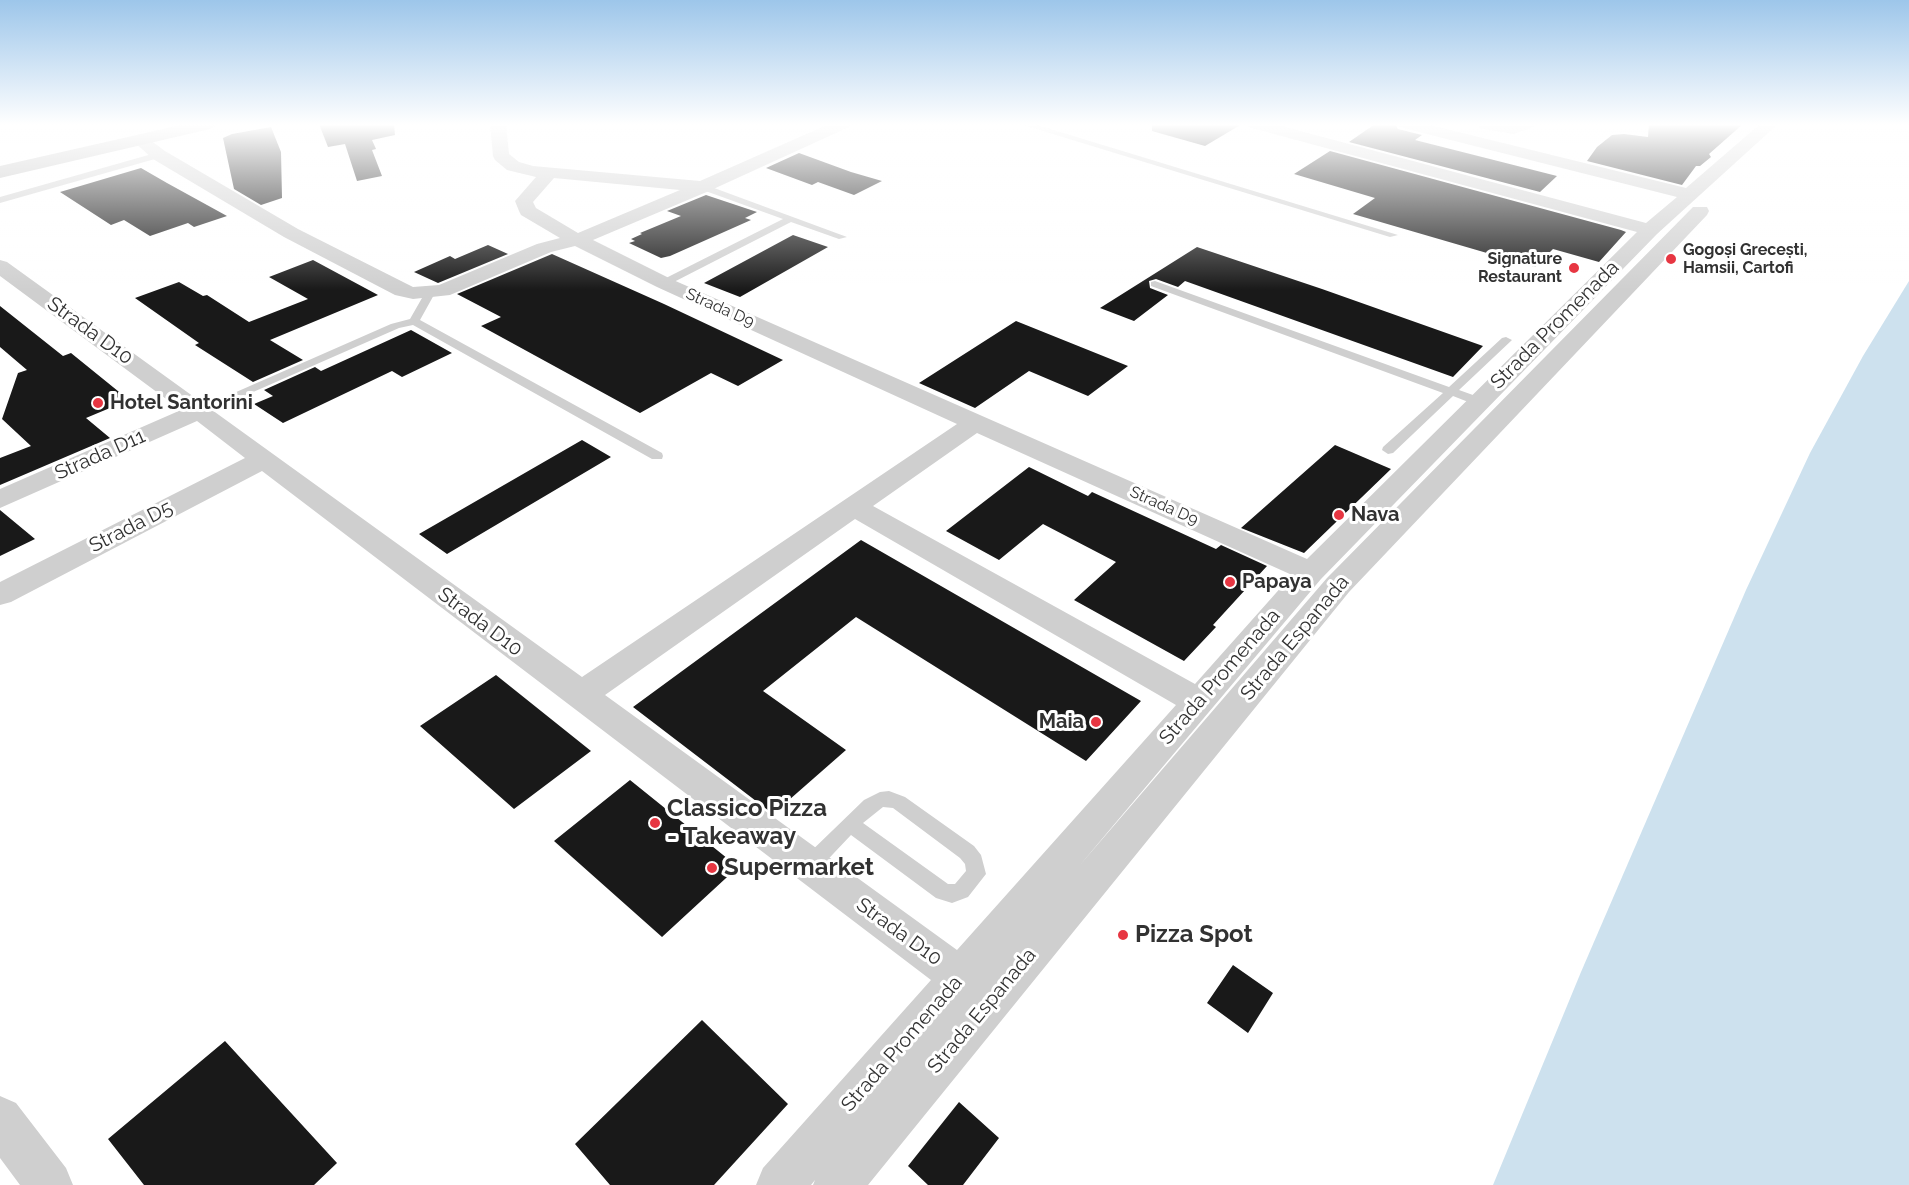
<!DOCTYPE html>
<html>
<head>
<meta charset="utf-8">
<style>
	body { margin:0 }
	canvas { display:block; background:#fff }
</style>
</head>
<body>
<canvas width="1909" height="1185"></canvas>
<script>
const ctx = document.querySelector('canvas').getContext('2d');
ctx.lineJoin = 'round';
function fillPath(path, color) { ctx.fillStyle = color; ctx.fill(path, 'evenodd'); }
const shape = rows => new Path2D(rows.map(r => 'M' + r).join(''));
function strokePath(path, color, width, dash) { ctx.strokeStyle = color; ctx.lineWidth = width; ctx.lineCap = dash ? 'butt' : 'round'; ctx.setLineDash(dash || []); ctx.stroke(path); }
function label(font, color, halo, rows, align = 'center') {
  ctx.font = font + ' Raleway,sans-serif'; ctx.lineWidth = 6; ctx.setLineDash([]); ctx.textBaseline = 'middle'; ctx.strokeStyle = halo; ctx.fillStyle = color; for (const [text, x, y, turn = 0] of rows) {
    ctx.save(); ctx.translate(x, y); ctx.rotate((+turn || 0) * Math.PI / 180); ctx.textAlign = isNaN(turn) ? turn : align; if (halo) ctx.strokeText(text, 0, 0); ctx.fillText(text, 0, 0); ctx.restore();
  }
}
const water = shape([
	[1909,281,1909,1185,1493,1185,1581,972,1746,590,1810,453,1863,356]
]);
const building = shape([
	[319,124,394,124,395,135,372,140,376,149,372,150,382,176,357,181,345,144,328,147],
	[1152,124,1242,124,1205,146,1152,131],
	[1375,124,1395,124,1398,129,1422,135,1415,140,1557,176,1540,192,1349,142],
	[1649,124,1743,124,1709,154,1711,157,1700,166,1696,166,1682,185,1587,161,1597,147,1612,135,1624,134,1648,137],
	[271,127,281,152,282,198,261,205,234,189,223,138,232,134],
	[1330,151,1621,230,1626,232,1599,262,1553,249,1535,267,1353,214,1375,198,1294,174],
	[799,153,851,172,882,181,854,195,818,182,812,185,766,168],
	[141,168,167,183,227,216,194,227,188,223,150,236,124,220,111,225,60,192],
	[706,195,757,212,745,218,751,220,670,256,661,258,629,243,635,241,631,239,642,234,640,233,681,216,667,211],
	[793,235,828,247,740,297,704,283],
	[488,245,508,254,438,283,414,272,450,256,455,259],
	[1197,247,1322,289,1483,346,1453,377,1185,281,1178,287,1156,279,1149,281,1150,288,1168,295,1134,321,1100,308],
	[552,254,664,304,783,360,738,386,711,373,640,413,481,326,501,317,457,294],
	[313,260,378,295,270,340,303,360,253,382,195,345,199,343,135,298,179,282,203,296,207,295,249,322,308,299,269,277],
	[0,306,63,356,71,353,129,400,86,418,110,438,0,485,0,458,31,446,2,419,18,373,27,370,0,347],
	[1016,321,1128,366,1088,396,1029,371,975,408,919,383],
	[411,330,452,353,402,377,392,371,283,423,254,404,273,396,264,390,315,367,321,371],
	[582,440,611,457,447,554,419,534],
	[1335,445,1391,469,1304,553,1241,528],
	[1029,467,1088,496,1092,492,1216,549,1221,545,1267,566,1213,625,1216,627,1184,661,1074,600,1116,562,1043,524,999,560,946,531],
	[0,510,35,539,0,556],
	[861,540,1141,701,1086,761,856,617,763,691,846,750,773,814,633,707],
	[496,675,591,751,514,809,420,726],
	[630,780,738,867,662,937,554,841],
	[1233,965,1273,993,1248,1033,1207,1003],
	[702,1020,788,1104,714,1185,610,1185,575,1144],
	[225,1041,337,1163,314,1185,144,1185,108,1139],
	[959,1102,999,1138,963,1185,928,1185,908,1166]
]);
const lane = shape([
	[1020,124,1034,124,1398,235,1390,237,1020,124],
	[159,152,163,155,162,157,0,203,0,197,159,152],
	[700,185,706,185,847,237,839,239,791,222,668,285,660,285,660,281,783,219,700,189,700,185],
	[1155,281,1449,387,1502,338,1506,337,1512,340,1459,390,1484,399,1484,405,1476,405,1453,396,1393,453,1388,454,1382,450,1383,447,1443,393,1151,286,1151,282,1155,281],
	[430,290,435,293,420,320,662,453,663,456,662,459,652,459,413,325,399,328,203,414,199,415,193,411,391,324,410,319,426,291,430,290],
	[889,791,905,797,974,846,981,855,986,874,968,897,952,903,936,898,851,835,816,872,809,874,802,872,799,866,802,860,864,800,880,792,889,791],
	[883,807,893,808,960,858,965,864,966,871,955,884,948,884,863,823,883,807]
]);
const street = shape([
	[490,124,506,124,509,154,519,162,533,166,700,181,829,124,851,124,849,127,709,191,593,240,671,279,1307,559,1637,232,1248,127,1246,124,1274,124,1646,223,1677,197,1399,127,1397,124,1426,124,1686,188,1760,124,1778,124,1657,234,1321,579,1080,865,1327,578,1693,207,1707,207,1709,211,1707,215,1349,592,868,1185,813,1185,815,1180,811,1185,756,1185,763,1168,931,980,262,471,11,602,0,605,0,582,245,458,197,421,0,508,0,489,181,410,0,276,0,260,7,262,582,677,957,424,657,287,575,246,551,252,450,295,413,299,395,295,284,237,153,159,132,140,140,135,146,137,165,151,298,229,413,287,439,285,537,244,560,238,521,215,519,211,515,201,536,177,507,170,495,160,493,156,490,124],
	[554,178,680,190,578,233,536,208,533,202,554,178],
	[977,433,1292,575,1195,684,873,506,977,433],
	[855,519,1176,705,957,950,605,695,855,519],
	[1474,124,1536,124,1534,127,1514,134,1482,129,1474,124],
	[0,1096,16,1103,66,1168,73,1185,20,1185,0,1158,0,1096]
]);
const secondary = shape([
	[185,124,218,124,210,129,0,178,0,166,185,124]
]);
const markers = [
	[1671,259,6,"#e73642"],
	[1574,268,6,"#e73642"],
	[98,403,6,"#e73642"],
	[1339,515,6,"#e73642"],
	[1230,582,6,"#e73642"],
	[1096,722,6,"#e73642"],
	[655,823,6,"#e73642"],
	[712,868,6,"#e73642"],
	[1123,935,6,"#e73642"]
];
const farPoinames = [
	["Gogoși Grecești,",1683,250],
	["Hamsii, Cartofi",1683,268],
	["Signature",1562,259,"right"],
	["Restaurant",1562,277,"right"]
];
const farStreetnames = [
	["Strada D9",720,308,24],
	["Strada D9",1164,506,24]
];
const streetNames = [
	["Strada Promenada",1555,325,-45],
	["Strada D10",90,331,36],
	["Strada D11",100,455,-24],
	["Strada D5",131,527,-27],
	["Strada D10",480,622,37],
	["Strada Espanada",1295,638,-50],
	["Strada Promenada",1220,677,-49],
	["Strada D10",899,932,36],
	["Strada Espanada",982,1011,-50],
	["Strada Promenada",902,1044,-49]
];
const poiNames = [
	["Hotel Santorini",110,403],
	["Nava",1351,515],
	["Papaya",1242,582],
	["Maia",1084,722,"right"]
];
const nearPoinames = [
	["Classico Pizza",667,809],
	["- Takeaway",667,837],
	["Supermarket",724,868],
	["Pizza Spot",1135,935]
];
fillPath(water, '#cde1ee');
fillPath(building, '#191919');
fillPath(lane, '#cfcfcf');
fillPath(street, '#cfcfcf');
fillPath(secondary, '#bcbcbc');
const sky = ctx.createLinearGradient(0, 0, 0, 290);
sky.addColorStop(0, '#9dc6ea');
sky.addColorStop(0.43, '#fff');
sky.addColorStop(1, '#ffffff00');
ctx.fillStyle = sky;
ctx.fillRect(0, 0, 1909, 290);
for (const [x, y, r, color] of markers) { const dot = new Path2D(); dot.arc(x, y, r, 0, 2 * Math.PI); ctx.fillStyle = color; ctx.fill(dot); strokePath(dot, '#fff', 2); }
label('bold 16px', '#323232', '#fff', farPoinames, 'left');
label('16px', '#323232', '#fff', farStreetnames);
label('20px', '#323232', '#fff', streetNames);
label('bold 20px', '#323232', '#fff', poiNames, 'left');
label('bold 24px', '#323232', '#fff', nearPoinames, 'left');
</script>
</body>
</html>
